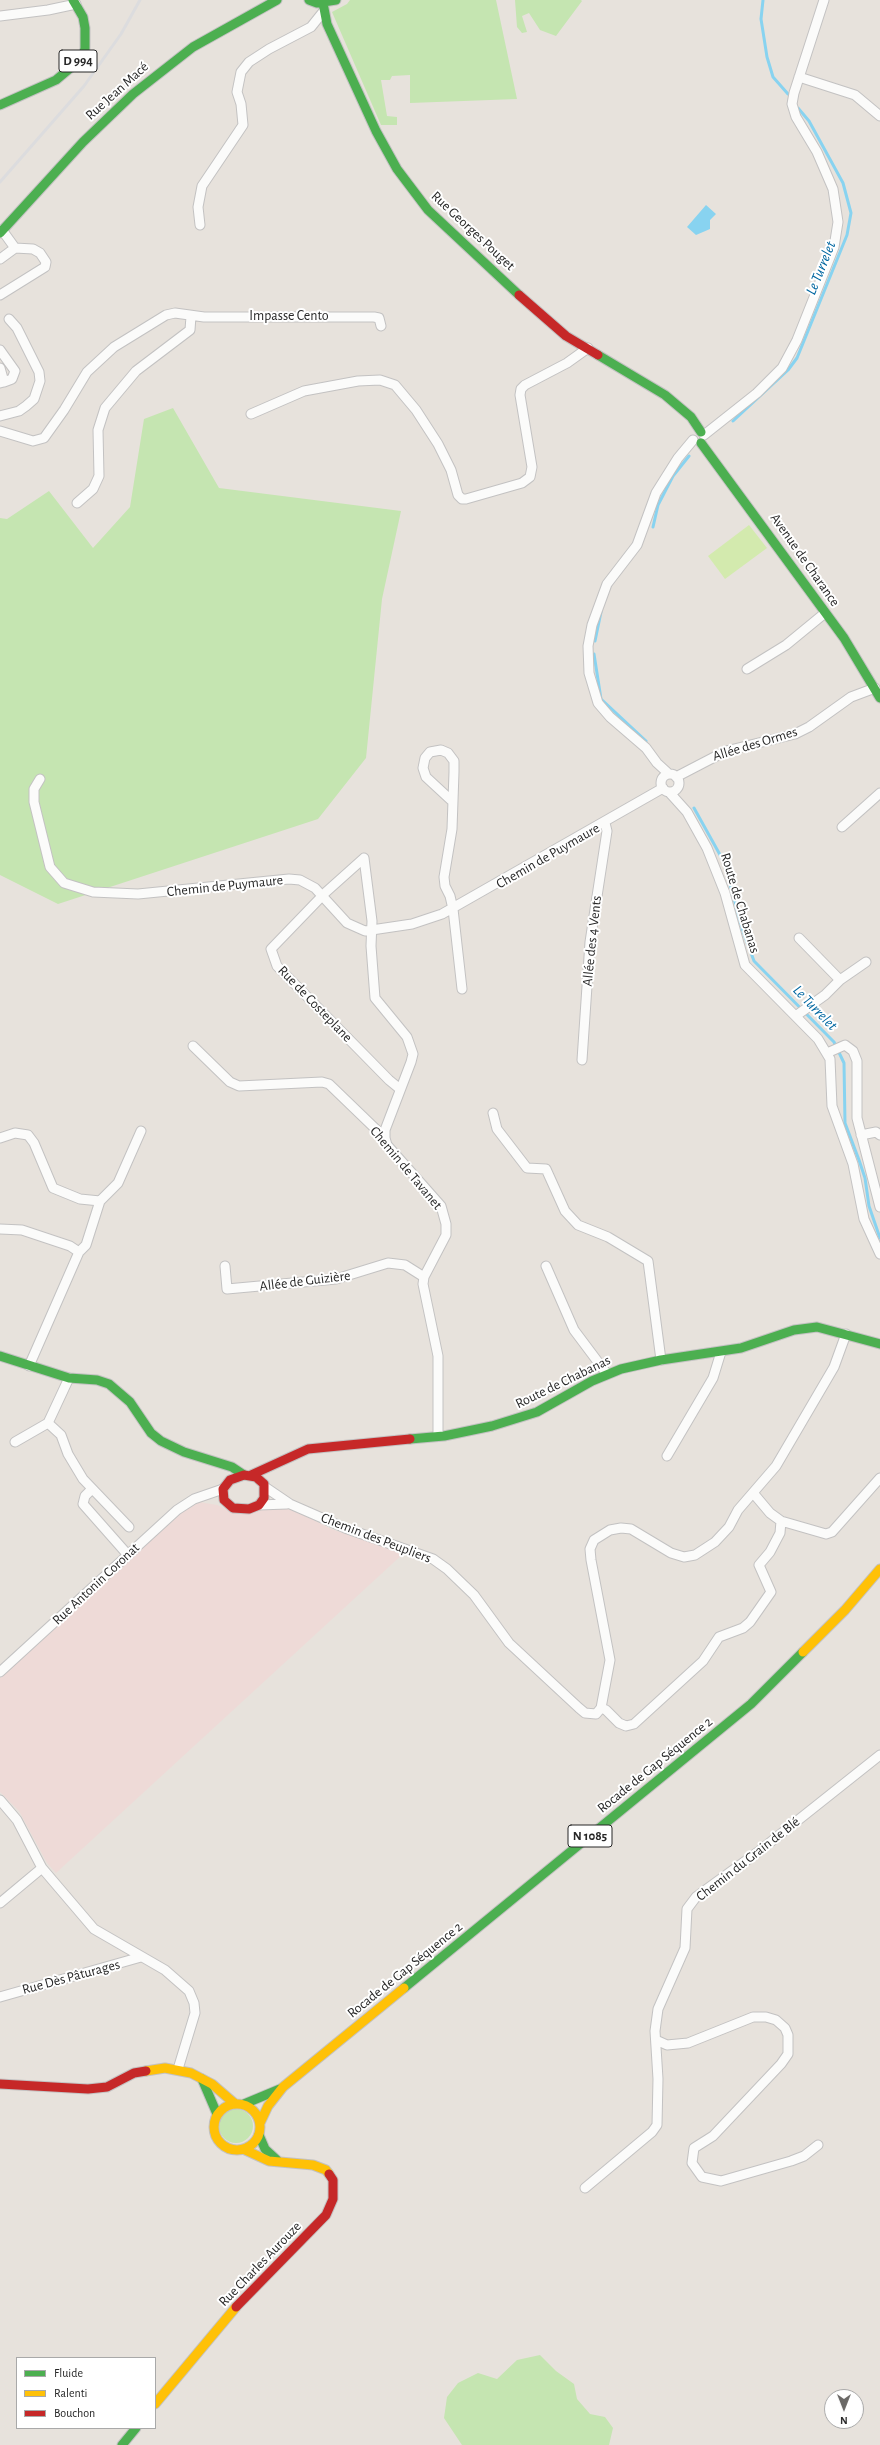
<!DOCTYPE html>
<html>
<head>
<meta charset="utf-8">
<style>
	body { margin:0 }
	#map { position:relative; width:880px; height:2445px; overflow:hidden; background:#e7e2dc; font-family:"Alegreya Sans",sans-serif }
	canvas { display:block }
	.legend { position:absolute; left:16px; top:2357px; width:140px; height:72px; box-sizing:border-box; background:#fff; border:1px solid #a9a9a9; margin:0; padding:5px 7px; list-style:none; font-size:12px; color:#272727 }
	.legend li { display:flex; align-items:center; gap:8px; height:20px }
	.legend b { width:20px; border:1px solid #a9a9a9 }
	.north { position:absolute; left:824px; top:2389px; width:40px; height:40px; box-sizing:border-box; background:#fff; border:1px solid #a9a9a9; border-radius:50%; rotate:180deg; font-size:11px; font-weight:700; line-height:16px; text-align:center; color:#272727 }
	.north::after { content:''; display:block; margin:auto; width:14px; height:18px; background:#6a6866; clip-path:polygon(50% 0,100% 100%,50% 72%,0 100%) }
</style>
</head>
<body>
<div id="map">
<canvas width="880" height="2445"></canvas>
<ul class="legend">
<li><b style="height:5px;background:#4caf50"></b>Fluide</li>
<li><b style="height:5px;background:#ffc107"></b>Ralenti</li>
<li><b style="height:5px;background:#c62828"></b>Bouchon</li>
</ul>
<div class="north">N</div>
</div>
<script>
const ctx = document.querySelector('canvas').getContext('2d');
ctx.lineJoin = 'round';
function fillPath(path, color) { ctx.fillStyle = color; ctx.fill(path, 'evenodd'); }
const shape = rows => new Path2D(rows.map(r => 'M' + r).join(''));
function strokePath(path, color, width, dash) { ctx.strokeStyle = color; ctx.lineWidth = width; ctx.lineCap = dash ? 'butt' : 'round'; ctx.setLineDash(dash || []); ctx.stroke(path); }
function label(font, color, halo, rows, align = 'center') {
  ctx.font = font + ' "Alegreya Sans",sans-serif'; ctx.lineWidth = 4; ctx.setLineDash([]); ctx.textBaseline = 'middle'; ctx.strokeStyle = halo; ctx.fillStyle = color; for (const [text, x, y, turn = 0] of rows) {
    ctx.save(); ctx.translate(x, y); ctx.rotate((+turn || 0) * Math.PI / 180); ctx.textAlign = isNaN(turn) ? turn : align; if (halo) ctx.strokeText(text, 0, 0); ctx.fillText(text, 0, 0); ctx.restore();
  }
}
const medical = shape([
	[199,1502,217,1505,235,1513,278,1507,296,1511,331,1529,404,1553,56,1873,47,1863,19,1811,0,1792,0,1678,180,1513]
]);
const green = shape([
	[350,0,496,0,517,99,410,103,410,75,392,76,390,80,381,80,387,116,397,117,397,125,381,125,332,12,347,4],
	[515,0,581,0,582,1,556,36,540,30,529,13,522,16,527,32,522,33,517,27],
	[173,408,219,488,401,511,382,599,366,758,318,819,58,904,0,875,0,518,7,519,49,491,93,548,130,507,144,419],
	'219 2126a17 17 0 1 1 34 0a17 17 0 1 1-34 0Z',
	[540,2355,556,2371,574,2384,577,2399,590,2414,605,2417,613,2428,609,2445,462,2445,444,2418,447,2397,458,2383,478,2373,497,2379,517,2360]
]);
const pitch = shape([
	[749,525,767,548,725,579,708,556]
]);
const water = shape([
	[706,205,716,214,710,220,710,229,696,235,687,227]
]);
const stream = shape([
	[763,0,761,19,767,57,773,77,788,94],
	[733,421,788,370,797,358,847,235,851,213,843,183,809,121,798,108],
	[653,527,658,505,673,476,689,456],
	[595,641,601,612],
	[594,654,601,699,646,741],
	[694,808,724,862,743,931,754,961,834,1042,844,1063,845,1123,859,1160,865,1178,869,1206,880,1238]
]);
const street = shape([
	[0,16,48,10,76,4],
	[799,77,855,95,880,116],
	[200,225,198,207,202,186,243,125,241,104,237,92,241,72,249,62,269,49,311,27,323,12],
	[0,259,15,248,2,230],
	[0,295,45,267,46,262,40,253,33,249,15,248],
	[0,350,15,371,12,379,4,382],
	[0,368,4,382,0,383],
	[251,414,304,391,358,381,380,380,395,385,416,410,438,444,451,470,458,495,462,499,466,499,522,483,530,477,532,467,520,395,521,389,525,385,567,363,588,348],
	[0,416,19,411,26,406,34,399,40,381,39,372,17,328,9,319],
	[0,431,33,441,44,438,64,410,87,372,114,347,166,315,175,313,204,317,374,317,379,318,381,326],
	[704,435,757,393,782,368,797,340,834,247,838,222,833,189,817,152,796,117,792,104,794,93,824,0],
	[77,503,93,489,99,476,98,430,105,408,136,371,190,330,191,316],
	[747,669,786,645,825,613],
	'661 783a9 9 0 1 1 18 0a9 9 0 1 1-18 0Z',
	[669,774,657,763,646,748,610,717,598,703,589,673,588,646,592,625,607,584,637,545,656,493,678,458,693,440],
	[676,777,726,751,795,734,809,727,851,697,875,688],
	[40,779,34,789,34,802,50,867,64,883,93,892,138,894,289,879,300,880,315,888,347,923,365,931,412,924,442,914,663,788],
	[669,792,687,812,707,848,725,893,745,965,818,1039,830,1059,832,1106,853,1164,864,1219,880,1254],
	[453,802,426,777,423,768,425,758,430,752,441,750,448,753,454,761,454,772,452,829,444,877,445,886,450,896,453,909,462,989],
	[842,827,880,793],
	[840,980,866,962],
	[797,1015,825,995,840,980,799,938],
	[193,1046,230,1082,239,1086,322,1082,329,1084,385,1138,387,1145,441,1206,446,1224,446,1235,424,1277,423,1284,438,1356,438,1436],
	[827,1053,845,1045,853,1051,857,1061,857,1118,880,1207],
	[582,1060,590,942,607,831,605,823],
	[493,1113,497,1129,527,1168,546,1169,565,1211,578,1225,608,1237,648,1261,661,1360],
	[861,1135,876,1132,880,1135],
	[0,1138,15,1133,28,1135,34,1143,53,1188,80,1199,100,1201],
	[385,1138,385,1130,411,1062,413,1054,407,1037,375,998,371,946,372,921,364,858,326,892,271,949,277,966,389,1080,400,1089],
	[0,1229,22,1230,70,1246,79,1252],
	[225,1266,227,1289,336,1279,388,1263,405,1265,424,1277],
	[546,1266,574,1330,607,1374],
	[29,1366,79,1252,86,1245,100,1201,118,1183,141,1131],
	[48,1423,61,1435,68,1454,83,1479,129,1527],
	[15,1442,48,1423,69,1378],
	[667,1456,713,1378,721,1352],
	[265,1487,290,1504,345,1528,433,1559,447,1569,474,1595,509,1643,579,1708,585,1713,596,1714,601,1708,610,1660,591,1560,590,1549,594,1540,610,1530,621,1528,631,1529,671,1553,684,1557,695,1555,715,1542,729,1527,738,1510,776,1466,834,1367,846,1334],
	[92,1489,85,1496,83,1504,128,1555],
	[754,1494,770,1513,781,1521,826,1534,832,1532,880,1478],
	[259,1505,287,1504],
	[0,1672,177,1510,194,1499,223,1489],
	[601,1708,606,1710,619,1723,626,1726,634,1724,703,1661,719,1637,743,1628,750,1622,771,1592,759,1565,770,1552,780,1533,781,1521],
	[0,1800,17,1820,42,1868,94,1929,165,1970,189,1991,194,2003,195,2013,178,2069],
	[0,1903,42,1868],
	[0,1997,141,1957],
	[656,2040,667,2045,688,2043,753,2017,766,2017,776,2020,785,2028,788,2035,788,2054,781,2064,713,2136,694,2148,692,2163,702,2177,721,2181,791,2161,804,2156,818,2145],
	[585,2188,652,2132,657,2125,658,2079,655,2031,658,2009,685,1948,687,1909,696,1897,758,1852,880,1755]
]);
const fast = shape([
	[309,0,317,3,336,0],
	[323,3,327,24,376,131,397,169,428,210,519,295],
	[0,105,56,80,81,59,85,49,85,28,83,17,73,0],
	[0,233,83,142,133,94,193,47,277,0],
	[598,355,665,395,691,417,701,432],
	[701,443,844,638,880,698],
	[0,1356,69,1378,97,1380,109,1384,130,1402,151,1433,161,1441,184,1452,232,1467,244,1475],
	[410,1439,444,1436,492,1426,537,1412,592,1381,621,1369,661,1360,741,1348,794,1330,817,1327,880,1344],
	[404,1988,751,1704,803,1652],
	[202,2079,217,2114],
	[244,2104,280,2089],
	[259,2135,265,2149,277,2160],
	[122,2445,136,2428]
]);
const slow = shape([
	[803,1652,845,1610,880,1569],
	[146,2071,165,2068,191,2073,212,2084,234,2103],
	'214 2127a23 23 0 1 1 46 0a23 23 0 1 1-46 0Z',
	[260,2123,268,2106,283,2087,404,1988],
	[243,2149,269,2161,313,2165,326,2170,329,2174],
	[155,2404,236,2307]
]);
const jam = shape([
	[519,295,566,336,598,355],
	[244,1475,256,1477,264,1484,264,1498,259,1505,249,1509,233,1508,224,1500,223,1489,230,1480,244,1475],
	[251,1475,308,1449,410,1439],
	[0,2084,88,2089,107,2087,134,2073,146,2071],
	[236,2307,326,2215,333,2199,333,2180,329,2174]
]);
const rail = shape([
	[0,182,84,86,121,34,140,0]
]);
const shields = [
	[78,61,38],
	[590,1836,44]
];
const shieldNames = [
	["D 994",78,61],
	["N 1085",590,1836]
];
const streetNames = [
	["Rue Jean Macé",117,91,-42],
	["Rue Georges Pouget",473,231,43],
	["Impasse Cento",289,316],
	["Avenue de Charance",805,560,55],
	["Allée des Ormes",755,744,-17],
	["Chemin de Puymaure",548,856,-30],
	["Chemin de Puymaure",225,886,-6],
	["Route de Chabanas",740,903,73],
	["Allée des 4 Vents",592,941,-84],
	["Rue de Costeplane",315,1004,46],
	["Chemin de Tavanet",406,1168,50],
	["Allée de Guizière",305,1281,-7],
	["Route de Chabanas",563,1382,-26],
	["Chemin des Peupliers",376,1538,21],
	["Rue Antonin Coronat",96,1584,-43],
	["Rocade de Gap Séquence 2",655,1765,-39],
	["Chemin du Grain de Blé",748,1859,-38],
	["Rocade de Gap Séquence 2",405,1970,-39],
	["Rue Dès Pâturages",71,1977,-15],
	["Rue Charles Aurouze",260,2264,-46]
];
const waterNames = [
	["Le Turrelet",821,268,-68],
	["Le Turrelet",815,1008,46]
];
fillPath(medical, '#eedad7');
fillPath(green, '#c5e5b1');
fillPath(pitch, '#d3eaae');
fillPath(water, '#88d3f0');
strokePath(stream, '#88d3f0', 3);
strokePath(street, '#c3c2c2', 11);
strokePath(fast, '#c3c2c2', 11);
strokePath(slow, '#c3c2c2', 11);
strokePath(jam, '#c3c2c2', 11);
strokePath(street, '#fbfbfa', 9);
strokePath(fast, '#4caf50', 9);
strokePath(slow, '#ffc107', 9);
strokePath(jam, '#c62828', 9);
strokePath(rail, '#dcdcde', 3);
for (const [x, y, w] of shields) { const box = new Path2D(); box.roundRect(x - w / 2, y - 11, w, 22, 3); ctx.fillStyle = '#fff'; ctx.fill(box); strokePath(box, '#272727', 1); }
label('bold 13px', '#272727', null, shieldNames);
label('14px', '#272727', '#fff', streetNames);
label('italic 15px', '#0167a1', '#fff', waterNames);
</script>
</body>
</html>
